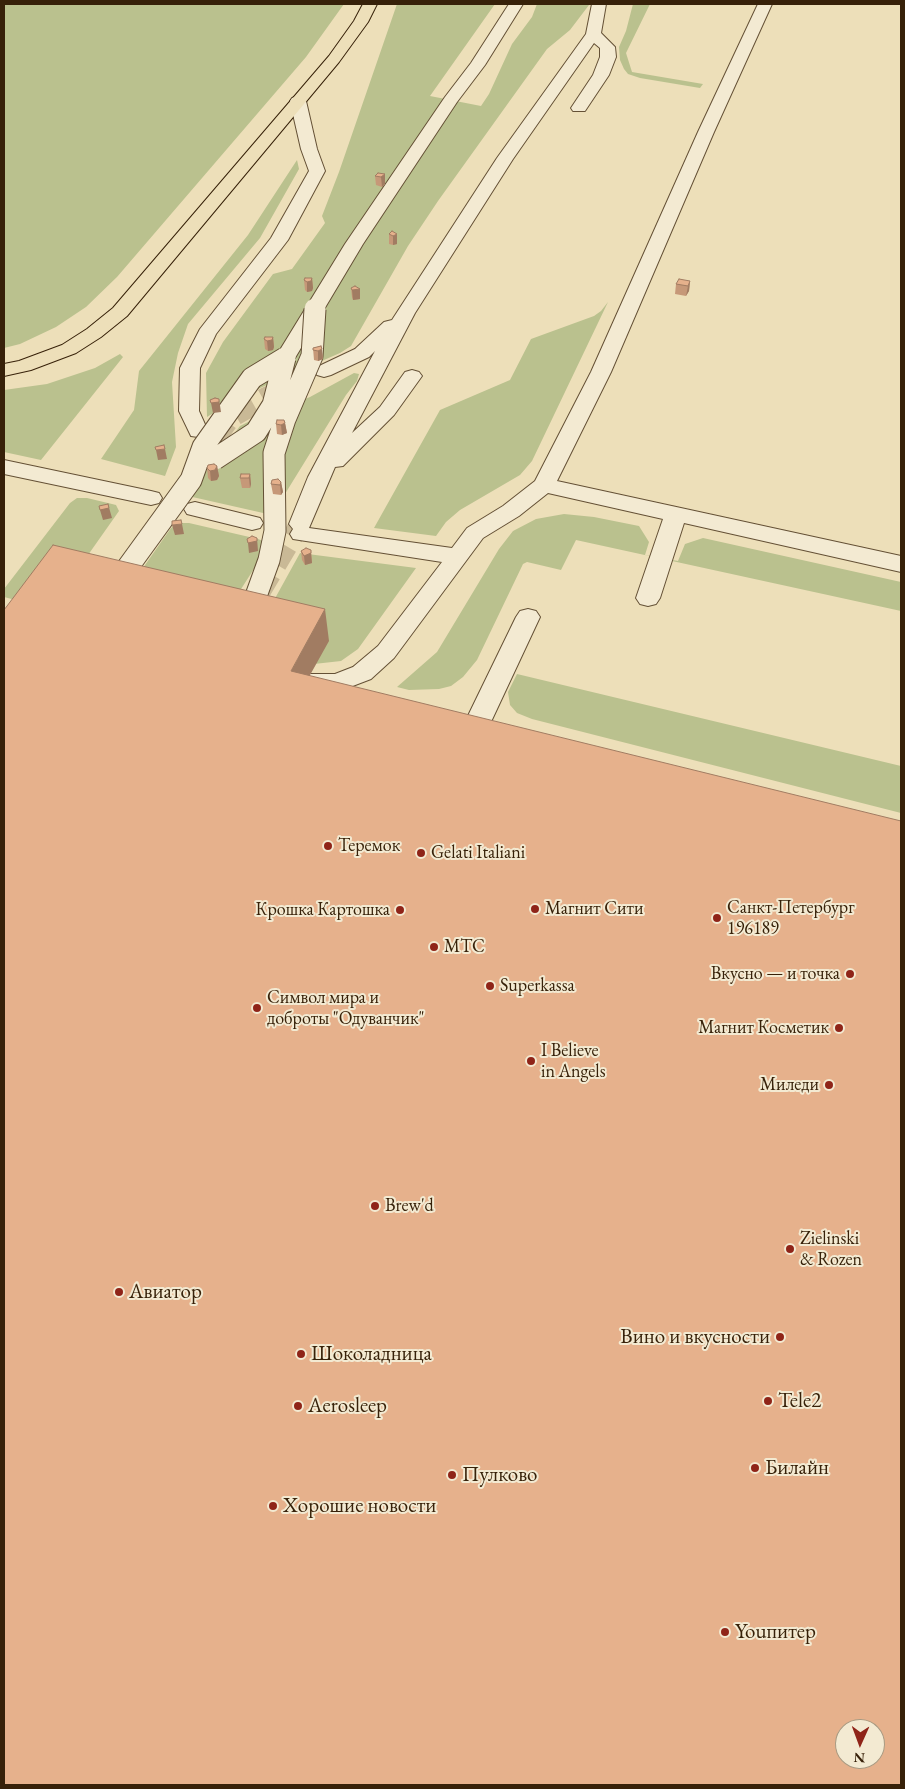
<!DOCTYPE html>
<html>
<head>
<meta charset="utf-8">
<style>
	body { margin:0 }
	#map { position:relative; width:905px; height:1789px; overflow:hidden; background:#eddfb9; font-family:"EB Garamond",serif }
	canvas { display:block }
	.frame { position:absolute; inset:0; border:5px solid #372109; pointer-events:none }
	.north { position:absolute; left:835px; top:1719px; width:50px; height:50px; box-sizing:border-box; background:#f3ead2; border:1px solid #a89a82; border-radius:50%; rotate:182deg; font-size:14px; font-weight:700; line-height:20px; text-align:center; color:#372109 }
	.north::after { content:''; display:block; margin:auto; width:18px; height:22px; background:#8f2418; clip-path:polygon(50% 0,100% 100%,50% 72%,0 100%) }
</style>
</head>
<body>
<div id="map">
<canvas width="905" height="1789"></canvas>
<div class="frame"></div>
<div class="north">N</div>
</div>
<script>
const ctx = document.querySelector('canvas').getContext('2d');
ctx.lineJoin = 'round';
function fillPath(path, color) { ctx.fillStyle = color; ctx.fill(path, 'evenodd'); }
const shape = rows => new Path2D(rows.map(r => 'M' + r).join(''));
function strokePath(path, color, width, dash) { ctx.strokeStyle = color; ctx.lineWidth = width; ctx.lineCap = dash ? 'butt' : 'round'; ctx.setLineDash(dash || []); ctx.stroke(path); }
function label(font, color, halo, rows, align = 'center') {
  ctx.font = font + ' "EB Garamond",serif'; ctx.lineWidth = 4; ctx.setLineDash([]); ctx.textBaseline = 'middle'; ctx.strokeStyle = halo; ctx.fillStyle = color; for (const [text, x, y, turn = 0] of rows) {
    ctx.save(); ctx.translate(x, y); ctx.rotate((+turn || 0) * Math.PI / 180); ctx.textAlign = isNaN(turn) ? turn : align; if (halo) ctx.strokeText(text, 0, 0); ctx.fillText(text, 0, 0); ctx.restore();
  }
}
const green = shape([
	[4,4,344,4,306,57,117,277,86,307,56,327,20,344,4,348],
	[397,4,495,4,430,96,481,106,489,94,512,44,532,17,537,4,589,5,570,30,547,49,438,201,408,246,351,346,340,353,235,399,207,417,206,373,223,342,273,274,292,269,325,223,322,216,339,172],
	[633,4,650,4,626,53,632,72,703,84,700,88,640,78,628,74,624,69,620,60,619,47,626,31],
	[297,160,299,169,260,238,188,324,178,353,172,382,176,447,165,476,101,459,134,410,139,371,248,235],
	[608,302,532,461,520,475,460,510,446,522,436,536,374,528,440,410,510,380,531,339,594,316,601,311],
	[120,354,123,357,41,460,4,452,4,390,47,384,95,368],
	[354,373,359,374,357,381,346,395,272,515,188,496,240,426,256,418,310,397],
	[77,498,87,498,112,504,116,505,119,511,50,609,4,597,4,589,70,503],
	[564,514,594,517,639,526,649,542,645,555,678,561,685,544,703,538,901,582,901,611,576,540,561,570,527,562,523,564,477,660,463,677,451,686,439,689,409,690,397,687,437,652,499,549,513,531,536,519],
	[179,523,189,523,258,539,263,541,266,550,204,647,105,622,171,528],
	[300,553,416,568,358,649,341,661,314,664,251,642],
	[517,674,901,766,901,813,532,719,517,713,510,705,508,692]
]);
const minorTunnel = shape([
	[215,439,230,418,267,397,298,383],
	[260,592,300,524]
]);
const minor = shape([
	[509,4,523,4,485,65,457,102,363,244,295,358,292,362,285,364,278,362,275,358,345,244,445,97,471,63,509,4],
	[592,4,606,4,601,33,615,47,616,57,609,75,585,111,573,111,571,108,593,75,600,57,600,48,594,43,513,159,415,313,352,433,380,407,405,372,412,370,419,372,422,376,394,415,343,466,335,467,309,528,452,548,467,528,503,506,535,481,591,372,698,132,758,4,772,4,714,132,611,372,557,481,901,556,901,572,684,523,660,598,656,604,648,606,640,604,636,598,663,519,548,493,519,516,483,538,394,658,371,679,337,692,305,692,296,689,293,683,296,677,305,674,335,674,353,667,378,646,442,562,293,539,290,534,293,529,289,524,308,477,375,351,369,357,331,375,324,377,317,375,314,371,317,367,355,349,384,322,392,320,497,158,586,34,592,4],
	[298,96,304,98,306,101,317,149,325,171,288,240,216,334,200,368,199,411,208,431,205,436,198,437,191,436,179,411,180,368,200,329,271,238,309,171,301,149,290,101,292,98,298,96],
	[4,460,151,491,159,493,162,498,159,503,151,505,4,474,4,460],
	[195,502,260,518,263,523,260,528,252,530,187,514,184,509,187,504,195,502],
	[528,609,536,611,540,617,490,724,486,731,477,733,468,731,464,724,516,617,520,611,528,609]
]);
const major = shape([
	[363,4,377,4,368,22,339,62,127,316,101,337,76,353,31,370,4,376,4,364,19,361,62,345,87,329,113,308,329,56,354,21,363,4]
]);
const minorBridge = shape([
	[215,459,256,432,273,405,285,358],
	[109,593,191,480,203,447,252,378,285,358],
	[240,626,256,596,269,560,275,531,274,453,285,419,312,356,315,309]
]);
const wall = shape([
	[385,174,385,184,382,187,376,185,375,176],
	[389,234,397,234,397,244,393,245,389,244],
	[312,278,313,288,312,291,307,292,305,290,304,280],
	[690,281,689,291,686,296,675,294,676,284],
	[351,288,360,289,360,299,353,300,352,297],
	[265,337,273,337,274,347,273,350,268,351,265,349,264,339],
	[321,346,323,359,318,361,314,360,313,348],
	[285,423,287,433,282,435,277,434,276,424],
	[217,466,219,476,217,480,211,481,208,478,207,468],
	[250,474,251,484,250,488,242,488,240,478],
	[281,482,283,492,281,495,273,494,271,484],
	[311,550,312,563,305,565,302,560,301,551]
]);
const shadedWall = shape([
	[385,174,385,184,382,187,381,177],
	[397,234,397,244,393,245,393,236],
	[312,278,313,288,312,291,307,292,307,282],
	[690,281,689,291,686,296,688,286],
	[360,289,360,299,353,300,352,290],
	[273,337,274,347,273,350,268,351,267,341],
	[322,349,323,359,318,361,318,351],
	[219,399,221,412,213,413,211,403],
	[285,423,287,433,282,435,281,425],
	[165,449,167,459,158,460,156,450],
	[217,466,219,476,217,480,211,481,210,471],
	[250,474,251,484,250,488,249,478],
	[281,482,283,492,281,495,280,485],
	[108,504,112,518,103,520,100,510],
	[182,524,184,534,175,535,172,525],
	[257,538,258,551,249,553,248,543],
	[311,553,312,563,305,565,304,556],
	[325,609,329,641,295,702,291,671]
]);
const building = shape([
	[378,173,385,174,381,177,375,176,378,173],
	[392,231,397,234,393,236,389,234,392,231],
	[305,278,312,278,311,281,307,282,304,280,305,278],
	[679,279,690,281,688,286,676,284,679,279],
	[355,286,360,289,352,290,351,288,355,286],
	[265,337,273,337,272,340,267,341,264,339,265,337],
	[321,346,322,349,318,351,313,350,313,348,321,346],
	[215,398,219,399,219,402,211,403,210,400,215,398],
	[277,420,284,420,285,423,281,425,276,424,277,420],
	[164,445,165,449,156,450,155,447,164,445],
	[214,464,217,466,215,470,210,471,207,468,208,465,214,464],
	[241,474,250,474,249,478,240,478,241,474],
	[278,479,281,482,280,485,271,484,272,480,278,479],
	[108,504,109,508,100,510,99,506,108,504],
	[181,520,182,524,172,525,172,521,181,520],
	[252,536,257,538,257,541,248,543,247,539,252,536],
	[53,545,325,609,291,671,901,821,901,1785,4,1785,4,610,53,545],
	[845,1729,875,1729,875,1759,845,1759,845,1729],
	[306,548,311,550,311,553,304,556,301,551,306,548]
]);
const markers = [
	[328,846,5,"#8f2418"],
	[421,853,5,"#8f2418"],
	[535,909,5,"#8f2418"],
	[400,910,5,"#8f2418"],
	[717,918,5,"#8f2418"],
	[434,947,5,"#8f2418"],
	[850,974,5,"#8f2418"],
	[490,986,5,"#8f2418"],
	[257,1008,5,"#8f2418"],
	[839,1028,5,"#8f2418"],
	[531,1061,5,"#8f2418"],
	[829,1085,5,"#8f2418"],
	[375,1206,5,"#8f2418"],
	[790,1249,5,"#8f2418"],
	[119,1292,5,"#8f2418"],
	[780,1337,5,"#8f2418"],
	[301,1354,5,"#8f2418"],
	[768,1401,5,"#8f2418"],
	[298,1406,5,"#8f2418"],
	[755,1468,5,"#8f2418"],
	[452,1475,5,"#8f2418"],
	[273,1506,5,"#8f2418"],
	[725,1632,5,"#8f2418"]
];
const poiNames = [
	["Теремок",338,846],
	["Gelati Italiani",431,853],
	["Санкт-Петербург",727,908],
	["196189",727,929],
	["Магнит Сити",545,909],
	["Крошка Картошка",390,910,"right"],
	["МТС",444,947],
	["Вкусно — и точка",840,974,"right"],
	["Superkassa",500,986],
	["Символ мира и",267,998],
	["доброты \"Одуванчик\"",267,1019],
	["Магнит Косметик",829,1028,"right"],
	["I Believe",541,1051],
	["in Angels",541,1072],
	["Миледи",819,1085,"right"],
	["Brew'd",385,1206],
	["Zielinski",800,1239],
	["& Rozen",800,1260]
];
const nearPoinames = [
	["Авиатор",129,1292],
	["Вино и вкусности",770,1337,"right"],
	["Шоколадница",311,1354],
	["Tele2",778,1401],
	["Aerosleep",308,1406],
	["Билайн",765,1468],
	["Пулково",462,1475],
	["Хорошие новости",283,1506],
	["Youпитер",735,1632]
];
fillPath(green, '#bac18e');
strokePath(minorTunnel, '#c9b996', 21, [21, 11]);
strokePath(minor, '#645035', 2);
strokePath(major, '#372109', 2);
fillPath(minor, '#f3ead2');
fillPath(major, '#eddfb9');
strokePath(minorBridge, '#645035', 23, []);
strokePath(minorBridge, '#f3ead2', 21);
fillPath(wall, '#c69878');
fillPath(shadedWall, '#a17c62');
fillPath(building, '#e6b18c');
strokePath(building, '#a17c62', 1);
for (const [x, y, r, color] of markers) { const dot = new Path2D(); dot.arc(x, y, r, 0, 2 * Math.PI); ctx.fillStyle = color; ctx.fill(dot); strokePath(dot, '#f3ead2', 2); }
label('18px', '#372109', '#f3ead2', poiNames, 'left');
label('21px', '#372109', '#f3ead2', nearPoinames, 'left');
</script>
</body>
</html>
